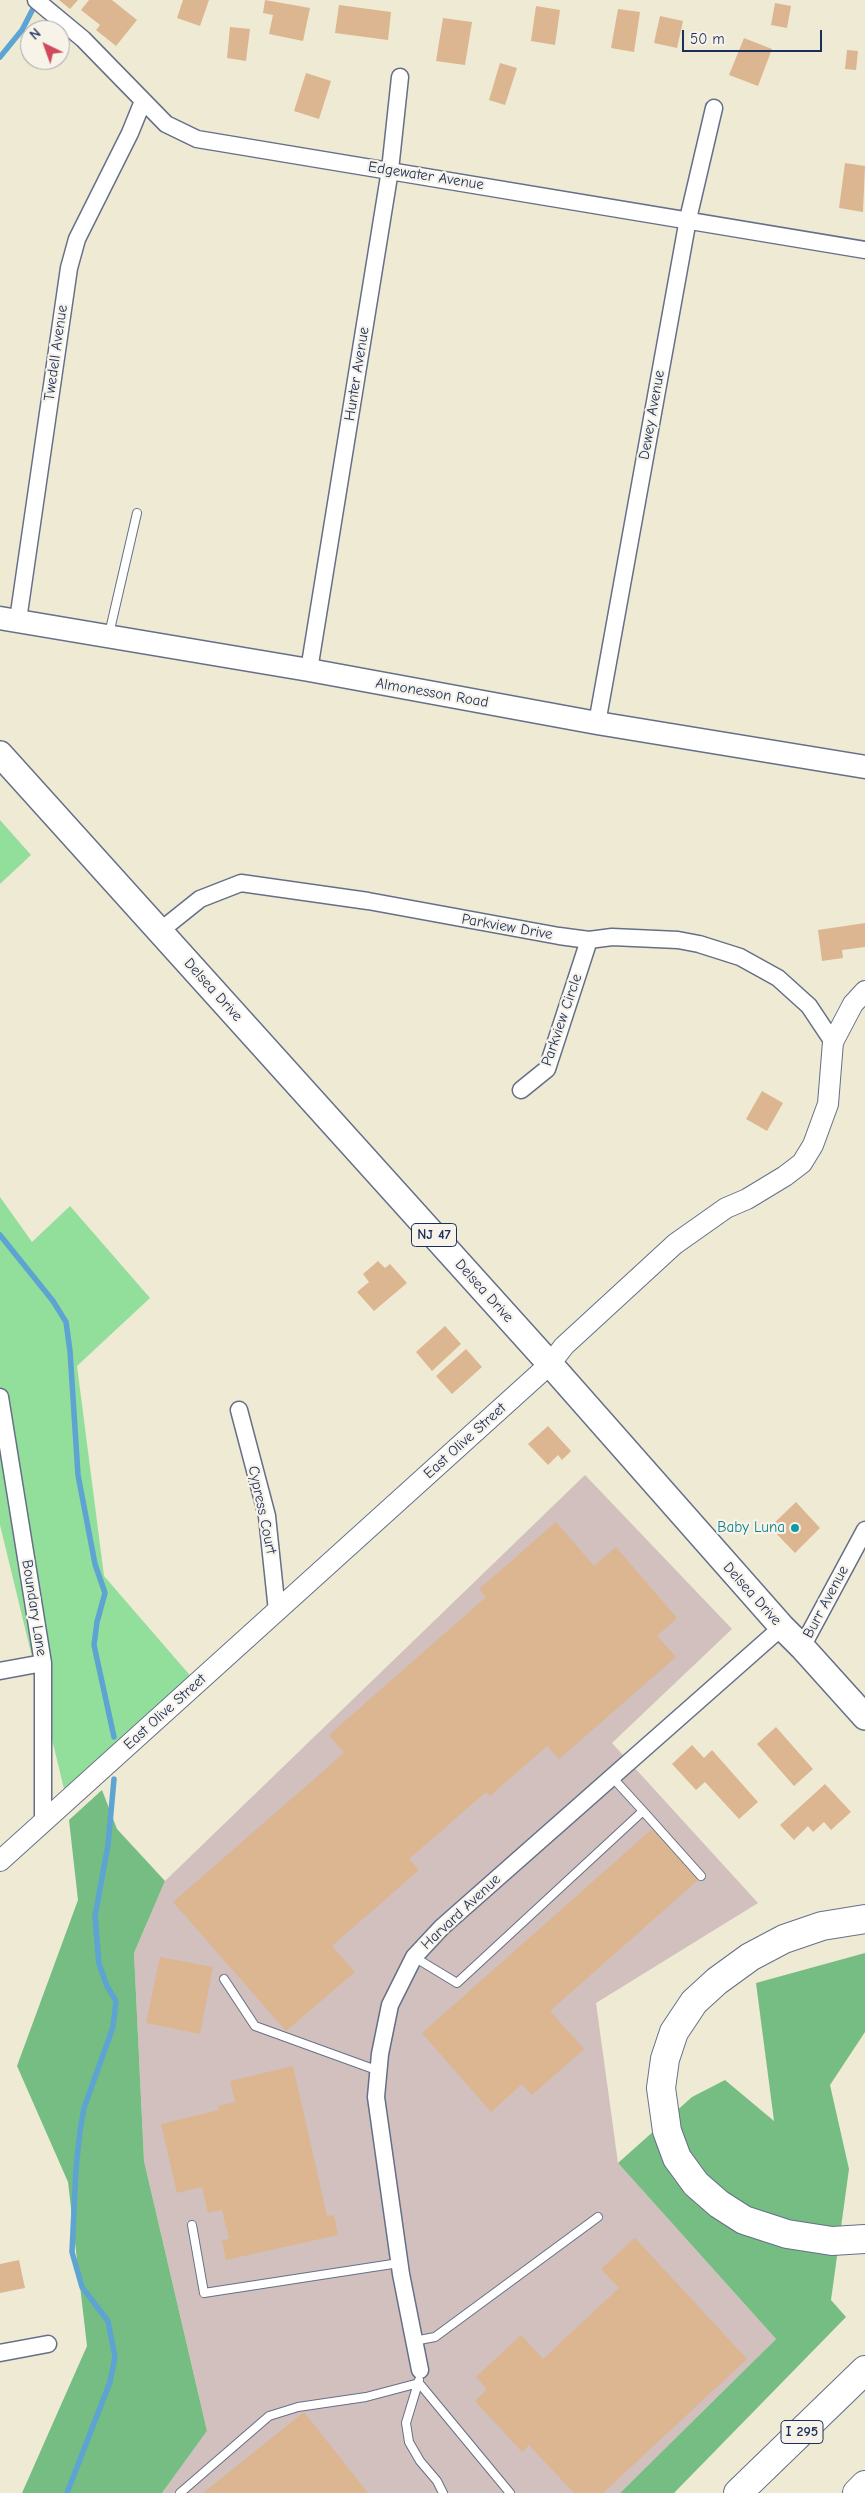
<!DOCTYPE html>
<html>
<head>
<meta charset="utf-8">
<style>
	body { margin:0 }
	#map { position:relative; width:865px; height:2493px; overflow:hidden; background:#efead4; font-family:"Comic Neue",sans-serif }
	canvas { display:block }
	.north { position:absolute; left:20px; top:20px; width:50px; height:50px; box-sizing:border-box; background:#f7f3e8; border:1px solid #9fa5b1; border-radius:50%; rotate:318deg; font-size:14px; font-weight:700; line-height:20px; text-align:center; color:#1b2f5e }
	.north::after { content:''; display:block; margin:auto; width:18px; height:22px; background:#d1495b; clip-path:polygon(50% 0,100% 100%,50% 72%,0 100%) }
	.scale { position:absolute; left:682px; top:30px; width:140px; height:22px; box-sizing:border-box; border:2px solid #1b2f5e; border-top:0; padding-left:6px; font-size:15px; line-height:18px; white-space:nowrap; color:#1b2f5e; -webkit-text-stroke:4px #f7f3e8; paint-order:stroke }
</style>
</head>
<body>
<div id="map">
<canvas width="865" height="2493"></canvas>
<div class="north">N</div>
<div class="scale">50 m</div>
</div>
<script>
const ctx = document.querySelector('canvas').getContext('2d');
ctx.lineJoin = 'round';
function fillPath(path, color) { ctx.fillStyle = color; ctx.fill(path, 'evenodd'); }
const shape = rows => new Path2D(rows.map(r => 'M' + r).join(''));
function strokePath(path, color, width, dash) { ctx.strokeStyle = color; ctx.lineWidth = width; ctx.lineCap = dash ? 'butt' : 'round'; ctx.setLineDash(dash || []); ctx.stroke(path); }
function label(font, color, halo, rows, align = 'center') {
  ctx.font = font + ' "Comic Neue",sans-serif'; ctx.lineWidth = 4.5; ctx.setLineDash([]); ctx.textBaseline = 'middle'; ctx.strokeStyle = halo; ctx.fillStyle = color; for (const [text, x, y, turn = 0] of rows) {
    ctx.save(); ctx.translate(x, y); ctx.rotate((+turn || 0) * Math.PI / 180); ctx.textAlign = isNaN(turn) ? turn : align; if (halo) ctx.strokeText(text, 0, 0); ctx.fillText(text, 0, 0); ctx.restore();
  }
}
const industrial = shape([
	[585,1475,732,1629,612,1743,758,1903,596,2003,618,2163,776,2339,620,2493,162,2493,207,2431,144,2161,134,1953,165,1881]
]);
const green = shape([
	[0,820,31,855,0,884],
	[0,1197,32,1242,70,1206,150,1298,77,1366,104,1576,194,1680,65,1793,0,1525]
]);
const forest = shape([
	[102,1790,117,1829,165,1881,134,1953,144,2161,207,2431,162,2493,22,2493,87,2346,68,2182,17,2066,78,1900,69,1820],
	[865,1953,865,2032,830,2085,849,2169,831,2300,846,2317,674,2493,620,2493,776,2339,618,2163,692,2097,725,2080,774,2121,756,1983]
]);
const stream = shape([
	[0,57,22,30,36,3],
	[0,1235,53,1301,66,1322,70,1351,78,1475,95,1564,105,1593,97,1622,94,1645,114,1737],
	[67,2493,110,2382,115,2357,108,2321,82,2287,72,2252,76,2168,80,2131,84,2108,113,2027,116,2001,107,1986,99,1964,95,1916,108,1845,114,1779]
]);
const building = shape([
	[59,0,78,0,70,9],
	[89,0,112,0,137,20,116,46,96,30,100,25,81,10],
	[183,0,209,0,200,26,177,18],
	[265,0,310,8,303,41,269,34,273,15,263,13],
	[775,3,791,6,787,28,771,25],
	[339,5,391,12,388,40,335,33],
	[536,6,560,10,555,45,531,41],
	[618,9,640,12,634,52,611,48],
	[660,16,683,21,677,48,654,43],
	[443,18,472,22,465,65,436,61],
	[230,27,250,29,246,61,227,58],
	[744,38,772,49,758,86,729,75],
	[847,50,858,51,856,70,845,69],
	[500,63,517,68,505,105,489,100],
	[306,73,331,81,319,119,294,111],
	[845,163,865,166,863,212,839,208],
	[865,923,865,947,842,950,843,958,822,961,818,930],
	[762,1091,783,1103,767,1131,746,1119],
	[378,1261,385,1268,390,1264,407,1283,374,1311,357,1292,369,1282,363,1274],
	[445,1326,461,1344,432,1371,416,1352],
	[466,1349,482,1367,452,1394,436,1376],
	[548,1426,571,1451,562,1460,558,1455,548,1465,528,1444],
	[796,1502,820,1528,795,1553,770,1527],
	[556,1522,594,1566,616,1547,677,1618,657,1636,676,1657,559,1759,547,1746,490,1796,486,1792,409,1859,419,1870,332,1946,355,1972,286,2031,173,1902,344,1753,329,1735,486,1597,479,1589],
	[776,1727,813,1769,794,1786,757,1744],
	[692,1745,704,1758,712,1750,758,1802,739,1819,705,1782,696,1790,672,1764],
	[825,1784,851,1812,831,1830,824,1822,813,1832,808,1826,794,1840,780,1825],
	[652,1829,698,1880,550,2011,584,2049,532,2095,522,2084,491,2112,422,2033],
	[160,1957,213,1967,200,2034,146,2023],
	[293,2066,327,2216,334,2215,338,2235,226,2260,222,2240,229,2239,222,2210,208,2213,202,2187,177,2193,161,2124,219,2110,218,2106,235,2102,230,2081],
	[635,2238,747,2359,603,2493,574,2493,529,2445,522,2452,475,2401,487,2389,476,2377,521,2335,543,2359,619,2288,601,2269],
	[19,2260,25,2288,0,2293,0,2264],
	[304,2412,368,2493,203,2493]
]);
const service = shape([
	[109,634,137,513],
	[643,1811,701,1876],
	[414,1957,457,1983,643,1811,612,1777],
	[224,1979,255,2026,379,2071],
	[192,2225,204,2293,399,2263],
	[414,2341,435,2337,598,2217],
	[419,2380,406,2423,409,2442,420,2461,437,2481,443,2493],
	[419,2383,510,2493],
	[180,2493,269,2416,298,2407,366,2397,419,2383]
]);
const minor = shape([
	[36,0,83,39,166,124,197,139,865,250],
	[18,620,69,268,77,239,130,133,143,101],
	[309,670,390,170,400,77],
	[597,723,688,219,714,108],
	[160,931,200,899,241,883,368,901,559,936,589,940,612,937,678,940,699,944,740,957,778,978,809,1006,833,1042],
	[521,1090,547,1069,589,940],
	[0,1397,43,1663,43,1822],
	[239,1410,267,1516,277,1611],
	[802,1647,865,1530],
	[0,1671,43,1663],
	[0,2353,48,2344],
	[420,2370,401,2274,376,2097,380,2054,390,2005,414,1957,442,1927,782,1627]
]);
const tertiary = shape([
	[0,1861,550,1364,564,1346,675,1244,726,1208,747,1199,785,1176,802,1163,813,1145,828,1104,833,1042,853,1004,865,991]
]);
const secondary = shape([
	[0,618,309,670,597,723,865,767]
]);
const primary = shape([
	[0,754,550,1364,782,1627,802,1647,865,1717]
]);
const motorway = shape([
	[865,1919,822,1926,784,1939,750,1957,717,1981,694,2002,674,2032,665,2059,661,2088,667,2131,677,2158,696,2184,719,2204,744,2220,787,2234,832,2241,865,2239],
	[738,2493,865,2370],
	[857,2493,865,2485]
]);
const markers = [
	[795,1528,5,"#0f9aa8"]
];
const shields = [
	[434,1235,45],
	[802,2432,42]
];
const shieldNames = [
	["NJ 47",434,1235],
	["I 295",802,2432]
];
const streetNames = [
	["Edgewater Avenue",426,176,9],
	["Twedell Avenue",56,353,-82],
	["Hunter Avenue",357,374,-81],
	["Dewey Avenue",652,415,-80],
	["Almonesson Road",432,693,10],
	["Parkview Drive",507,927,10],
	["Delsea Drive",213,990,48],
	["Parkview Circle",562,1020,-71],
	["Delsea Drive",484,1291,48],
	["East Olive Street",465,1441,-42],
	["Cypress Court",262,1510,78],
	["Delsea Drive",752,1594,48],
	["Burr Avenue",826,1602,-62],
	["Boundary Lane",34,1608,81],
	["East Olive Street",165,1712,-42],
	["Harvard Avenue",461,1912,-43]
];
const cultureNames = [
	["Baby Luna",785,1528]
];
fillPath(industrial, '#d1c0bd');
fillPath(green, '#92de9b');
fillPath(forest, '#75bd83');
strokePath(stream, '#5da4d3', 5.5);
fillPath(building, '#dcb691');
strokePath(service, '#657087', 10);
strokePath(minor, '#657087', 19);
strokePath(tertiary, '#657087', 22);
strokePath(secondary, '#657087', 25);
strokePath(primary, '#657087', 28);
strokePath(motorway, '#657087', 30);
strokePath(service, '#fff', 8);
strokePath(minor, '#fff', 16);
strokePath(tertiary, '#fff', 20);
strokePath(secondary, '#fff', 22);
strokePath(primary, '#fff', 25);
strokePath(motorway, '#fff', 28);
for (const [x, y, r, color] of markers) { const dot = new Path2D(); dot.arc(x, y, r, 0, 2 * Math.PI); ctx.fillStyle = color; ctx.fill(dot); strokePath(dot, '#f7f3e8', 2); }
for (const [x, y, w] of shields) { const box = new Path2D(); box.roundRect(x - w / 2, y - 11.5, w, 23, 4); ctx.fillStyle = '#f7f3e8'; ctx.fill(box); strokePath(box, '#1b2f5e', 1); }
label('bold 14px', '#1b2f5e', null, shieldNames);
label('15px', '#1b2f5e', '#f7f3e8', streetNames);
label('15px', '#0d838f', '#f7f3e8', cultureNames, 'right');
</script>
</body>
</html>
